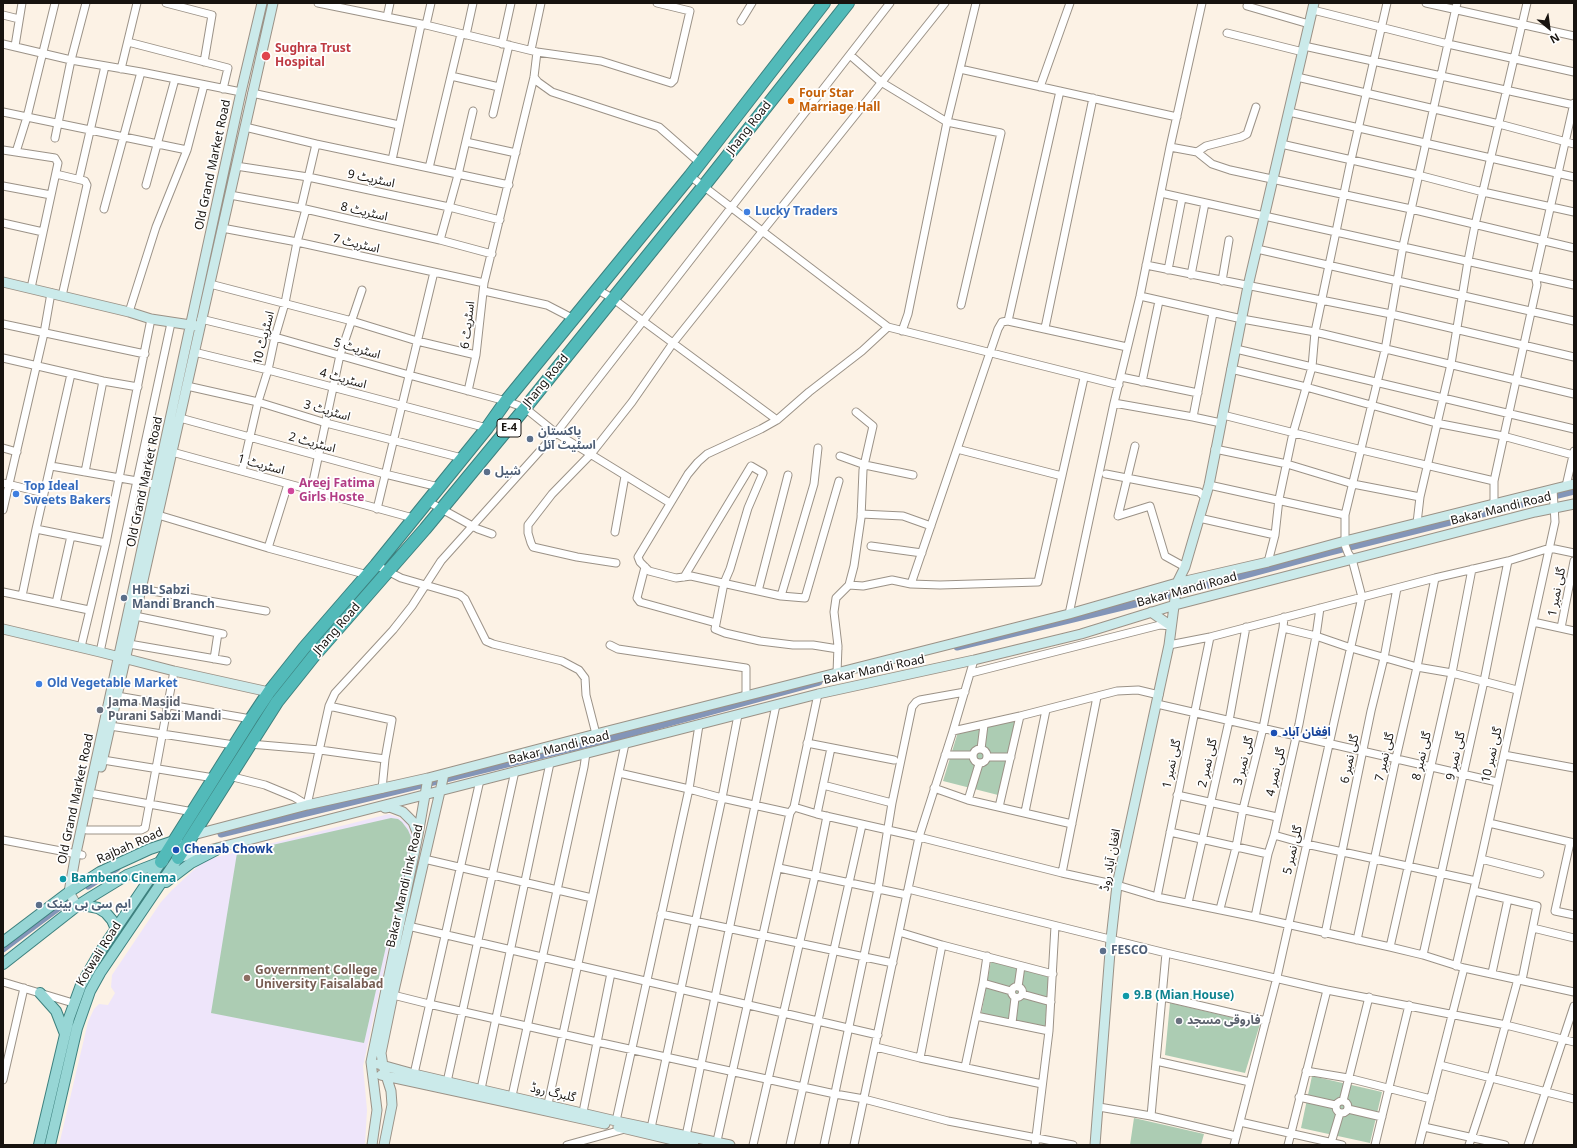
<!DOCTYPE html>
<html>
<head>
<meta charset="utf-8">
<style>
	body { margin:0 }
	#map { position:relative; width:1577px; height:1148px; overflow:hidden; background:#fcf2e5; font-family:"Noto Sans",sans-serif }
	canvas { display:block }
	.frame { position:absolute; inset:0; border:4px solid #17130f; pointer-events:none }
	.north { position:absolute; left:1529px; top:8px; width:40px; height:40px; -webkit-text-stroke:3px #fff; paint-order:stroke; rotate:151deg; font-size:11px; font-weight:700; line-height:16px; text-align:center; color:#17130f }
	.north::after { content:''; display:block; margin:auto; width:14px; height:18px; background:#17130f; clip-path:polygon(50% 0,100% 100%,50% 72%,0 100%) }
</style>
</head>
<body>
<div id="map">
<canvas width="1577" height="1148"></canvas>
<div class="frame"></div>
<div class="north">N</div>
</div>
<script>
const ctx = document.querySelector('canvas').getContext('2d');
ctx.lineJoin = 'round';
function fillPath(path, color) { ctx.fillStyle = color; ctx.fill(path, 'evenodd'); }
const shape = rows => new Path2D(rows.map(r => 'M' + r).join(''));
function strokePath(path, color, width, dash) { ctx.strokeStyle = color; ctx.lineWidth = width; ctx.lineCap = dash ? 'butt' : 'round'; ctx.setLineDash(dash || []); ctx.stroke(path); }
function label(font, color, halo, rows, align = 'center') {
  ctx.font = font + ' "Noto Sans","Noto Sans Arabic",sans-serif'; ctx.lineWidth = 3.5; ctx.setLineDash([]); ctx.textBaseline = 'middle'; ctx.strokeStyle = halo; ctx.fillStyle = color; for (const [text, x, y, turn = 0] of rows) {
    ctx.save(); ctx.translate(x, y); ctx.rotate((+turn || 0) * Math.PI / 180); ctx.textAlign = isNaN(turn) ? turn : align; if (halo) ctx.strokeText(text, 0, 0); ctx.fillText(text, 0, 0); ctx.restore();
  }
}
const education = shape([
	[389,814,400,818,407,823,413,838,363,1066,367,1110,365,1145,59,1145,88,1022,94,1009,99,1004,108,1005,115,993,111,987,112,975,161,902,172,890,199,865,213,858]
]);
const green = shape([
	[1021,717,998,795,943,781,958,732],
	[391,818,398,819,402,822,408,830,411,837,364,1043,211,1013,237,853],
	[991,961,1049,977,1045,1028,981,1015],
	[1170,1003,1260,1024,1245,1073,1165,1055],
	[1312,1076,1382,1092,1370,1143,1301,1128],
	[1134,1118,1204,1134,1201,1145,1130,1145]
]);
const canal = shape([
	[957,647,1164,597,1330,552,1574,491],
	[221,834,617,737,819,682],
	[88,886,117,868],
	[3,949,69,900]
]);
const street = shape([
	[55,3,27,117,187,150,156,227,129,312],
	[166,3,212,15,204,62],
	[318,3,426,25,537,52,601,61,671,83,674,80,690,11,657,3],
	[1248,3,1247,6,1309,24],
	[1426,3,1574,36],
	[1313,10,1448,44,1574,72],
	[3,15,19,19],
	[387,17,390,3],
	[741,21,752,3],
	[426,25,431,3],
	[1227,33,1303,52],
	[466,35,473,3],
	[128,42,228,68,223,89],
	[3,44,71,60,141,72,241,92],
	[502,44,511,3],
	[15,46,22,3],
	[1304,46,1574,105],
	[531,50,541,3],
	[850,55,881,82,947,122,1001,133,961,305],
	[121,69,137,3],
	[960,69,1177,117],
	[451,76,499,87],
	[534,77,538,82,552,92,659,127,700,163],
	[1297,77,1499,124,1574,144],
	[1040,87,1070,3],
	[252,93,399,125],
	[3,112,27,117,16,152],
	[1289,112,1574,177],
	[493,114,509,45],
	[245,127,316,144],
	[55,138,71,60,86,3],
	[466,142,516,153],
	[1281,144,1418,175,1483,192,1574,212],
	[1170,147,1197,152,1212,164,1230,170,1411,209,1574,248],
	[3,150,55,158,58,163,31,288],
	[187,150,204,85],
	[1197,152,1206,146,1241,137,1247,134,1256,107],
	[392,160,421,25],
	[236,166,308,177,449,207,500,220],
	[429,168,461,34],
	[56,174,85,181,87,185,62,296],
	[690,176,888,327,1119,385],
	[79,179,105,66],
	[146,185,175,79],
	[3,186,51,195],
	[1161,193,1574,285],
	[230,195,301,208,440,240,492,254],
	[301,208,316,144,509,185],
	[104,209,141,72],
	[3,223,43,232],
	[222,228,297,242,484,283],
	[440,240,458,175,473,111],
	[1257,249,1574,321],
	[1146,265,1391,314,1574,357],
	[1168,270,1182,198],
	[1191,275,1205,203],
	[1222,281,1229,240],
	[210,284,352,321,417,341,476,355],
	[598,290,612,298,777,420],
	[484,291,547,305,574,319],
	[1140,296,1242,319,1315,332,1574,394],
	[201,319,275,337,409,375,506,401,525,408,556,433,670,503],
	[1008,321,1127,347],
	[3,324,145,354],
	[1045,328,1093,98],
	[902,331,908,314,947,122,976,3],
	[1236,349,1574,429],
	[194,352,268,370,487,428],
	[3,358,103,381,138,387],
	[1231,369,1306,387,1436,423,1503,436,1573,455],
	[71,374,36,529,106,543],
	[1121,377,1198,393],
	[1142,382,1159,301],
	[187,386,258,402,326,423,462,458],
	[468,391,476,355,484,283,534,77,537,52],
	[1114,403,1193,417,1221,423],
	[1223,415,1362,450,1494,481],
	[1193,417,1213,313],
	[180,418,385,474,439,487],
	[1135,446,1118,516,1150,506,1165,556,1185,567],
	[3,448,17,452],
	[957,449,1062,476],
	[1215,449,1287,464,1353,484,1420,497],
	[172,452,413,518],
	[840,456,865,465,913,475],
	[51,466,160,485],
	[242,471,258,402,268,370,275,337,285,303,297,242,306,209],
	[85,472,103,381],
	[1106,474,1199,492,1205,497],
	[839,481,805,598,781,596,691,576,676,578,649,571,640,562,638,557,688,474,698,462,707,454,761,429,777,420,809,392,862,351,888,327],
	[3,483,44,493],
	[1209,485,1345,515],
	[1566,486,1574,451],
	[311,491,340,355,362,290],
	[427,501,478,529,492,534],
	[1494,503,1494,481,1537,285,1535,275,1574,103],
	[377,509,434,272],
	[3,510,44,333,51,293],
	[861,514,903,516,931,526],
	[158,515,268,548,368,575],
	[1199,518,1275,535],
	[1417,523,1420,497,1451,364,1468,261,1475,225,1527,3],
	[36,529,22,596,89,610],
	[615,532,625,476],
	[871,546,922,553],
	[268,548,288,484],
	[1268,562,1275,535,1279,499,1293,433,1312,367,1315,332,1351,160,1387,3],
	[616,563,577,557,533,547,531,543,528,533,528,525,552,494,591,454,632,402,673,343,945,3],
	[376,565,401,578,460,595,465,599,486,641,493,644,562,661,579,670,585,678,586,695,596,734],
	[645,567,637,598,640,602,716,623],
	[684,577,751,466,763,473,748,508,730,569,724,583,715,629,725,633,760,641,793,645,813,645,838,649],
	[911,584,998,329,1002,322,1008,321,1060,91],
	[849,585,863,586,892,580,911,584,940,585,1038,582,1084,378],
	[141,589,266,611],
	[758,591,788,475],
	[3,592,22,596],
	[781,596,814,484,818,448],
	[56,603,71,536],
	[1069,614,1114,403,1140,296,1170,147,1202,3],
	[135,616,223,634],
	[1533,622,1574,631],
	[1283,628,1316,636,1351,648,1417,667,1452,673,1517,690],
	[1561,628,1574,561],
	[129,644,227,661],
	[610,645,618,649,746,668,746,696],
	[1169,645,1210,637,1435,578,1508,561,1550,548,1574,553],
	[81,647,106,543,151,319],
	[100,652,171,323],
	[214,659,218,633],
	[837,673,838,646,834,612,836,598,849,585,854,566,861,518,863,470,873,426,856,412],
	[971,673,1160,625,1171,626],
	[117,696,251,719],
	[1157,704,1497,782],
	[329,706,392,720,385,759],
	[110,726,234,745],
	[953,731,1020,716,1117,691,1138,690,1159,695],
	[807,743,894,760],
	[250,744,320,750,385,759,382,789],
	'973 756a7 7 0 1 1 14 0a7 7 0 1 1-14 0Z',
	[981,749,984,725],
	[945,755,972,755],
	[1504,755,1574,768],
	[987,757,1011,757],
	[103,760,214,778],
	[619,773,689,789,722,798,790,813],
	[229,776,265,785,294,797,307,805,329,706,335,693,393,630,412,606,441,561,556,433,890,3],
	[823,785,892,803],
	[934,788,968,800,1072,824],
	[95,794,193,812],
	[1177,795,1277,817],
	[968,800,979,764],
	[794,807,817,814,919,837,1062,873,1117,885,1157,897,1255,917,1390,947,1423,955,1464,968,1574,992],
	[999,807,1020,716],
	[1025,812,1046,710],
	[817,814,831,748],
	[1489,823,1574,843],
	[87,830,141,830,145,828,174,671],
	[1170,832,1268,854],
	[1274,835,1306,844,1476,881],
	[3,840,82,855],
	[1570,843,1555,911,1574,915],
	[424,859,592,898],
	[1481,859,1540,874],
	[779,868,907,895],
	[1062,873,1097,697],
	[908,889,1166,953,1327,990,1506,1025,1574,1042],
	[1474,891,1537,906,1522,980],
	[1157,897,1210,637],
	[1188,903,1229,721,1246,627],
	[1220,909,1236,847,1243,809,1263,728,1283,628,1284,617],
	[661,914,893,963],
	[1255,917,1268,854,1274,835,1299,724,1316,636,1320,608],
	[408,926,878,1035],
	[1533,928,1574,938],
	[899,932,942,945,1053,974],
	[1325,934,1371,711,1384,658,1397,588],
	[1357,940,1396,758,1417,667,1435,578],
	[1390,947,1452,673,1472,569],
	[1423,955,1484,681,1508,561],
	[1456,966,1481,859,1555,522,1553,489],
	[1492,973,1508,899],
	[3,982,73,1003],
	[983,983,1011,991],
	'1011.5 992a5.5 5.5 0 1 1 11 0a5.5 5.5 0 1 1-11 0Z',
	[1018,987,1021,966],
	[1022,994,1051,1002],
	[393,995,429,1004,597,1042,835,1094,864,1099,948,1121,1073,1145],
	[1163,997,1266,1021],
	[976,1016,1049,1031],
	[1012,1023,1015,998],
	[876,1047,920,1058,1042,1084],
	[920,1058,942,945],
	[1156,1061,1250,1082],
	[1440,1065,1574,1099],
	[965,1067,983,983,987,956],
	[1306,1071,1348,1078,1431,1099],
	[414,1074,480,780],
	[3,1080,24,988],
	[447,1082,515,771],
	[481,1089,550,763],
	[512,1096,584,767,586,753],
	[1299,1097,1335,1105],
	'1336 1107a6 6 0 1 1 12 0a6 6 0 1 1-12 0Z',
	[1343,1101,1369,997],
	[548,1104,625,744],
	[1099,1107,1151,1116,1236,1136],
	[1348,1109,1382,1117],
	[583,1112,611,973],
	[1151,1116,1166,953],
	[616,1121,689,789,699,725],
	[1240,1122,1342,1145],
	[1424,1127,1505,1145],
	[651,1128,722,798,738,715],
	[686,1136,776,705],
	[717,1141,790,813,794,807,818,694],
	[1331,1143,1340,1113],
	[567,1145,625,1129],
	[753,1145,815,876,827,816],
	[790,1145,862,825],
	[824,1145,878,889,892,803,912,707,916,702,920,700,965,692],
	[854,1145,919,837,953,731,974,660],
	[1035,1145,1049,1031,1055,926],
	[1234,1145,1277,977,1362,597,1352,559,1348,553,1345,545,1345,515,1385,350,1403,246,1457,3],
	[1288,1145,1327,990],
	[1375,1145,1409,1005],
	[1419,1145,1464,968],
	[1469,1145,1491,1078,1518,979],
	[1528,1145,1574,1006]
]);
const secondary = shape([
	[3,282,129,312,151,319,197,326],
	[1151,612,1171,626],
	[3,629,100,652,174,671,269,692],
	[101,767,273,3],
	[385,808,390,807,403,812,413,822,418,835],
	[193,835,307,805,428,778,596,734,1069,614,1177,583,1268,562,1345,541,1574,484],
	[178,858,818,694,974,660,1081,634,1175,605,1535,512,1574,504],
	[77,906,69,892,76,853,241,92,262,3],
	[378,1064,414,1074,616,1121,730,1145],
	[381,1075,515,1104,605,1124],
	[618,1127,694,1145],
	[372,1145,377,1110,371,1062,418,835,428,778],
	[384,1145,392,1105,391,1091,383,1066,381,1053,393,995,444,774],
	[1095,1145,1111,939,1117,885,1169,645,1177,583,1185,567,1209,485,1248,286,1314,3]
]);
const primary = shape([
	[166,882,191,863,218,849],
	[77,906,88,906,98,908,106,913,112,920,116,929],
	[3,942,69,892,100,872,150,849,177,840],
	[3,964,77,906,91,897,127,875,163,861],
	[40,993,56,1011,65,1034],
	[39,1145,69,1018,81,985,100,952,161,862],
	[50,1145,77,1028,90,991,100,973,178,858]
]);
const highway = shape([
	[178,858,277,702,313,657,425,529,525,408,703,187,848,3],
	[161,862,251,719,269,692,304,648,376,565,487,428,506,401,690,176,824,3]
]);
const markers = [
	[266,56,5,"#e0444e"],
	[791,101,4,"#e8710a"],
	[747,212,4,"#3f7fe0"],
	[530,439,4,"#5c6f8a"],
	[487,472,4,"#5c6f8a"],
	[291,491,4,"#d1479c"],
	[16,494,4,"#3f7fe0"],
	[124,598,4,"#5c6f8a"],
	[39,684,4,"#3f7fe0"],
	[100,710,4,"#6b7280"],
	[1274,733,4,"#1a4fb4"],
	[176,850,4,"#1a4fb4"],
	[63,879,4,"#0f9aa8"],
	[39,905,4,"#5c6f8a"],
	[1103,951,4,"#5c6f8a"],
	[247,978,4,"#8d6e63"],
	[1126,996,4,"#0f9aa8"],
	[1179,1021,4,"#6b7280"]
];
const shields = [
	[509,428,24]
];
const shieldNames = [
	["E-4",509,428]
];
const healthNames = [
	["Sughra Trust",275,49],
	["Hospital",275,63]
];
const foodNames = [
	["Four Star",799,94],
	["Marriage Hall",799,108]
];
const streetNames = [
	["Jhang Road",749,128,-52],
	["Old Grand Market Road",213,165,-78],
	["اسٹریٹ 9",371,179,12],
	["اسٹریٹ 8",364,212,13],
	["اسٹریٹ 7",356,244,13],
	["اسٹریٹ 6",468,325,-83],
	["اسٹریٹ 10",264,338,-76],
	["اسٹریٹ 5",357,349,16],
	["اسٹریٹ 4",343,379,15],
	["Jhang Road",546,381,-51],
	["اسٹریٹ 3",327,411,16],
	["اسٹریٹ 2",312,443,15],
	["اسٹریٹ 1",261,465,15],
	["Old Grand Market Road",145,482,-78],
	["Bakar Mandi Road",1501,509,-14],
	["Bakar Mandi Road",1187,590,-15],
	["گلی نمبر 1",1557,592,-79],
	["Jhang Road",337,629,-49],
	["Bakar Mandi Road",874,670,-12],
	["Bakar Mandi Road",559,748,-14],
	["گلی نمبر 10",1492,755,-77],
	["گلی نمبر 8",1422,756,-77],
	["گلی نمبر 9",1456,756,-77],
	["گلی نمبر 7",1385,757,-77],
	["گلی نمبر 6",1350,759,-78],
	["گلی نمبر 3",1244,761,-76],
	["گلی نمبر 2",1208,763,-77],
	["گلی نمبر 1",1172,764,-78],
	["گلی نمبر 4",1276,772,-77],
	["Old Grand Market Road",76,799,-78],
	["Rajbah Road",130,846,-24],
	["گلی نمبر 5",1293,850,-77],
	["افغان آباد روڈ",1111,860,-79],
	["Bakar Mandi link Road",405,886,-77],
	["Kotwali Road",99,954,-58],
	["گلبرگ روڈ",553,1093,13]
];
const shopNames = [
	["Lucky Traders",755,212],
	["Top Ideal",24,487],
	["Sweets Bakers",24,501],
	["Old Vegetable Market",47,684]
];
const serviceNames = [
	["پاکستان",538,432],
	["اسٹیٹ آئل",538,446],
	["شیل",495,472],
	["HBL Sabzi",132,591],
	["Mandi Branch",132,605],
	["ایم سی بی بینک",47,905],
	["FESCO",1111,951]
];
const hotelNames = [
	["Areej Fatima",299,484],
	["Girls Hoste",299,498]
];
const worshipNames = [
	["Jama Masjid",108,703],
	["Purani Sabzi Mandi",108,717],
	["فاروقی مسجد",1187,1021]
];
const transitNames = [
	["افغان آباد",1282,733],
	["Chenab Chowk",184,850]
];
const cultureNames = [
	["Bambeno Cinema",71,879],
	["9.B (Mian House)",1134,996]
];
const educationNames = [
	["Government College",255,971],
	["University Faisalabad",255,985]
];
fillPath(education, '#eee5fa');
fillPath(green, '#acccb3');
strokePath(canal, '#8395b8', 7);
strokePath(street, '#9b9287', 9);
strokePath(secondary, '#9b9287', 11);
strokePath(primary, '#3d807e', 12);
strokePath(highway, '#3d807e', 14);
strokePath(street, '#fff', 7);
strokePath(secondary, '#cbeaea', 9);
strokePath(primary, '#97d6d5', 10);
strokePath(highway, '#52bab9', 12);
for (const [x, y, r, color] of markers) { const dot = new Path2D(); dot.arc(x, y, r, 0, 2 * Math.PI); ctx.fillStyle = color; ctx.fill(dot); strokePath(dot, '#fff', 1.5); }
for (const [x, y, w] of shields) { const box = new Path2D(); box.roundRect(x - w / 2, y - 9, w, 18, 3); ctx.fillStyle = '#fff'; ctx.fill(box); strokePath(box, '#17130f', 1); }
label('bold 11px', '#17130f', null, shieldNames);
label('bold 12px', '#be3a42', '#fff', healthNames, 'left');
label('bold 12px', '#c56008', '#fff', foodNames, 'left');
label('12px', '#17130f', '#fff', streetNames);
label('bold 12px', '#366cbe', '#fff', shopNames, 'left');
label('bold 12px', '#4e5e75', '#fff', serviceNames, 'left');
label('bold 12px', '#b23c85', '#fff', hotelNames, 'left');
label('bold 12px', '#5b616d', '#fff', worshipNames, 'left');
label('bold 12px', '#164399', '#fff', transitNames, 'left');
label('bold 12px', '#0d838f', '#fff', cultureNames, 'left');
label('bold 12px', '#785e54', '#fff', educationNames, 'left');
</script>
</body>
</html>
